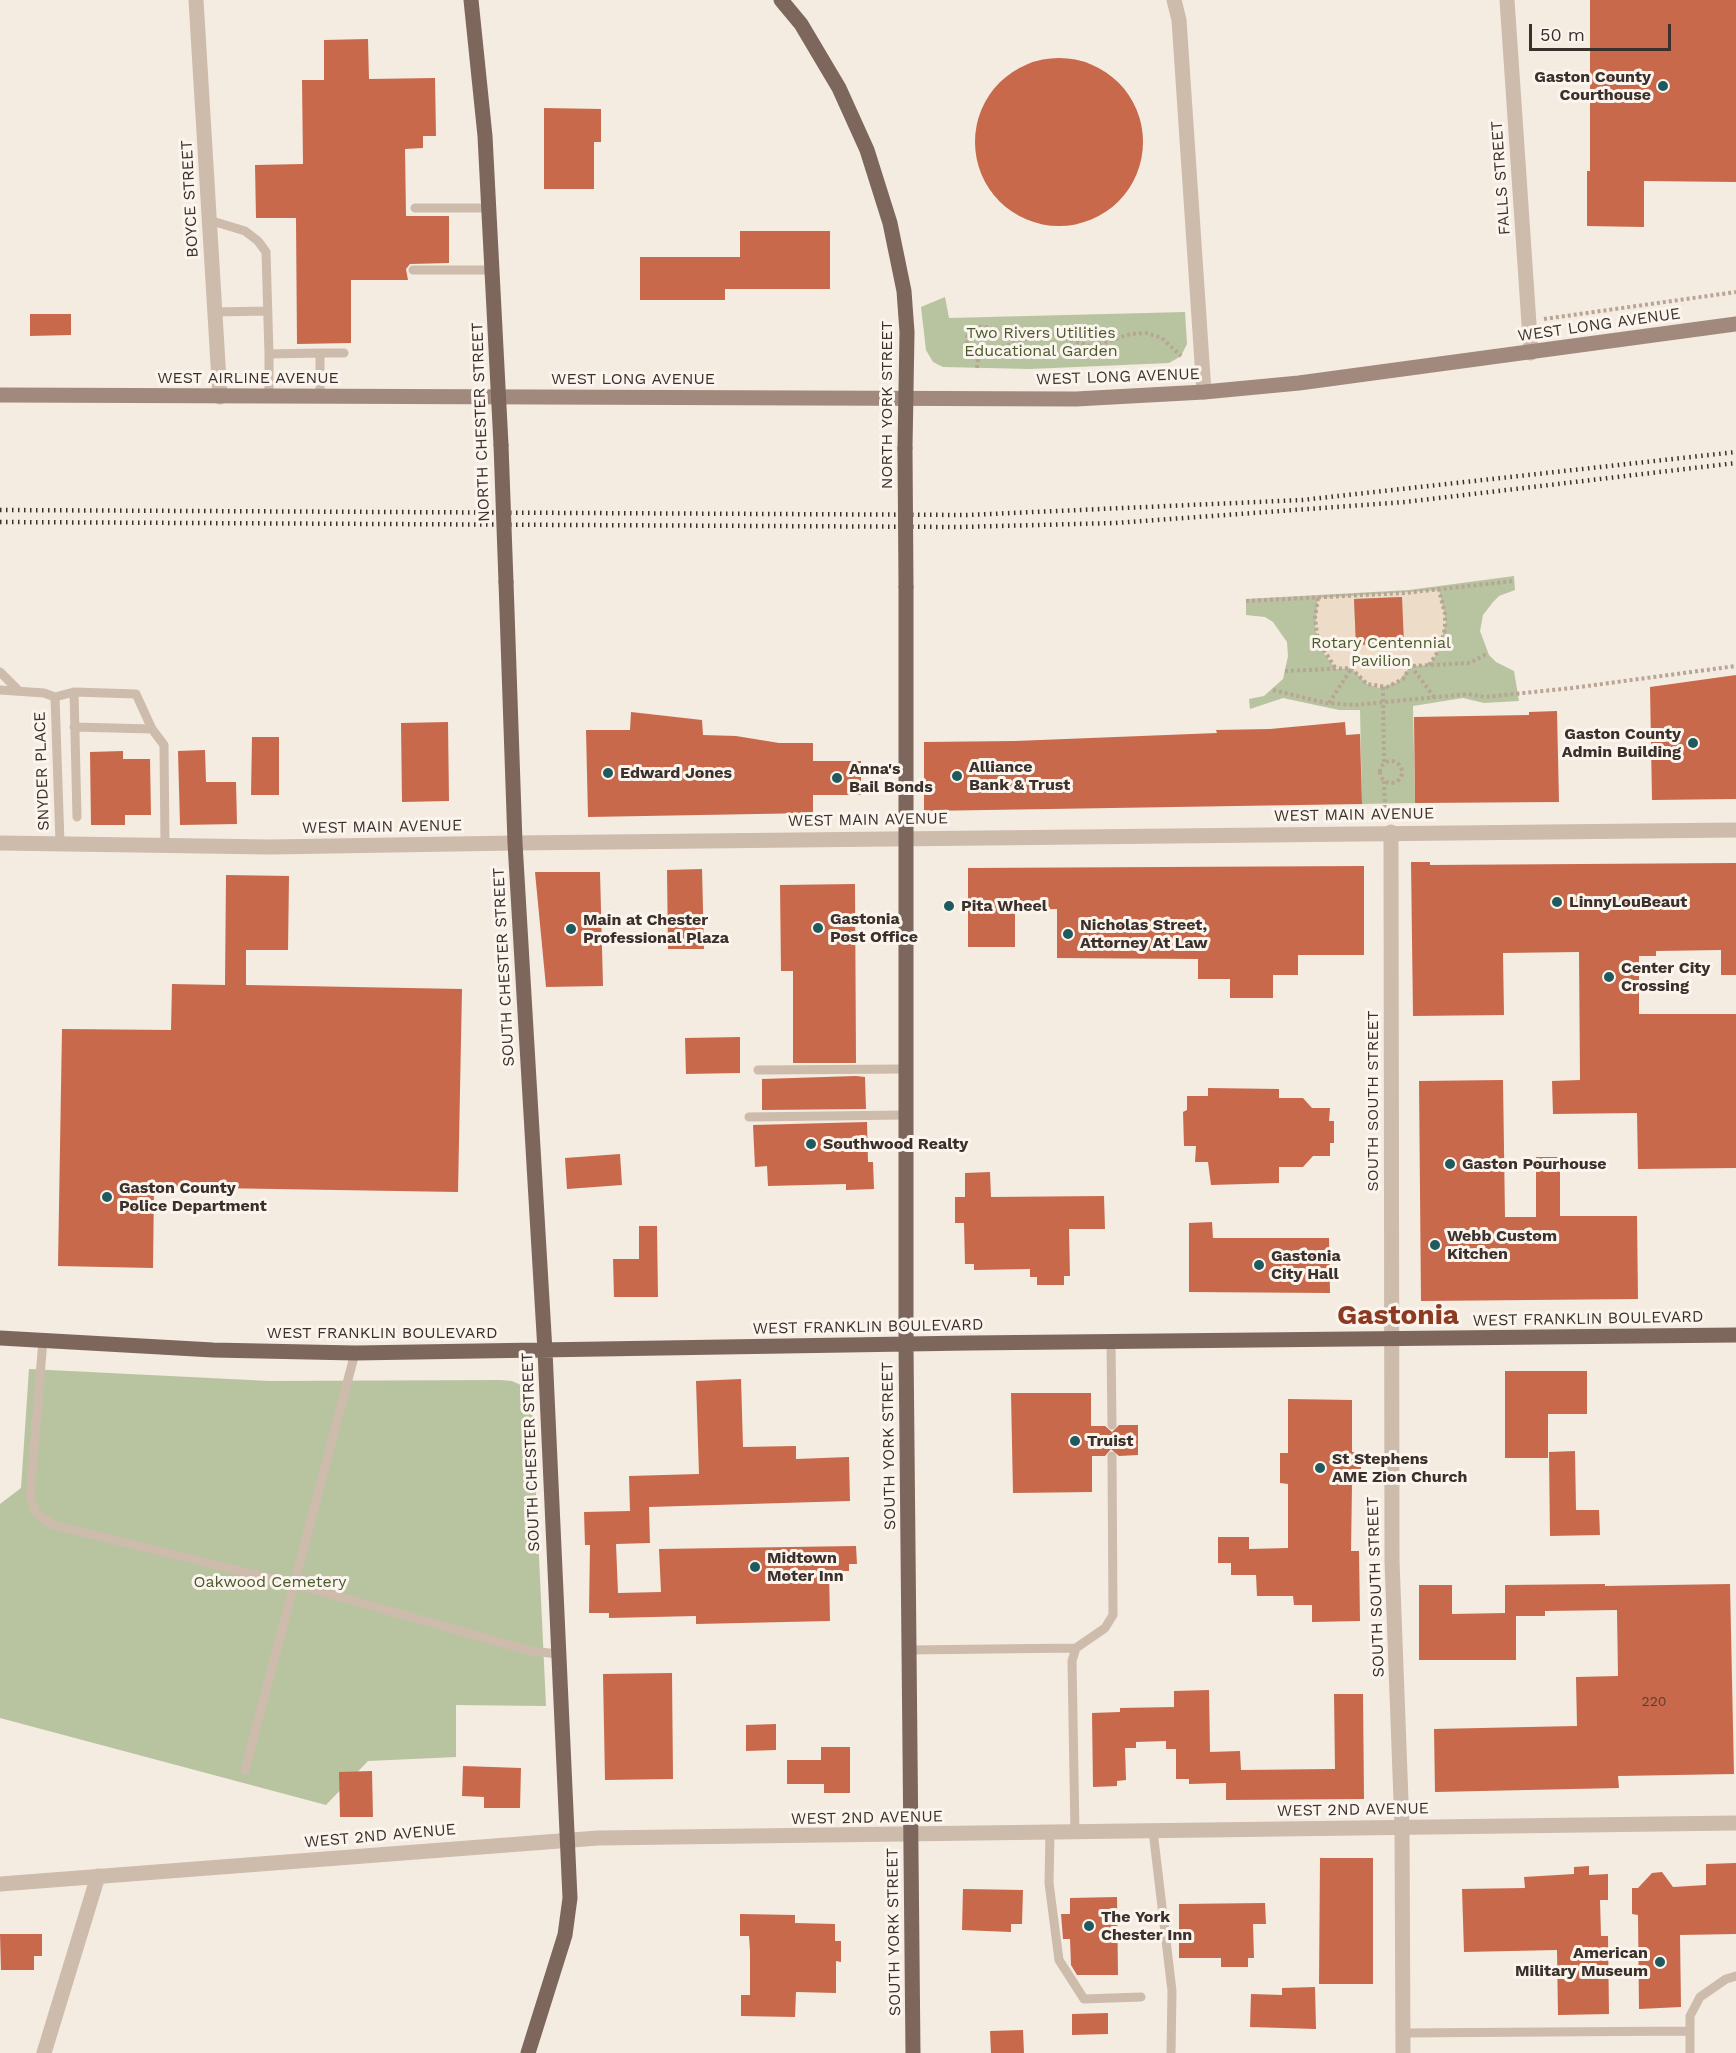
<!DOCTYPE html>
<html>
<head>
<meta charset="utf-8">
<style>
	body { margin:0 }
	#map { position:relative; width:1736px; height:2053px; overflow:hidden; background:#f4ebe1; font-family:"Work Sans",sans-serif }
	canvas { display:block }
	.scale { position:absolute; left:1529px; top:24px; width:142px; height:27px; box-sizing:border-box; border:3px solid #3b302b; border-top:0; padding-left:8px; font-size:18px; line-height:21px; white-space:nowrap; color:#3b302b; -webkit-text-stroke:4px #fbf5ee; paint-order:stroke }
</style>
</head>
<body>
<div id="map">
<canvas width="1736" height="2053"></canvas>
<div class="scale">50 m</div>
</div>
<script>
const ctx = document.querySelector('canvas').getContext('2d');
ctx.lineJoin = 'round';
function fillPath(path, color) { ctx.fillStyle = color; ctx.fill(path, 'evenodd'); }
const shape = rows => new Path2D(rows.map(r => 'M' + r).join(''));
function strokePath(path, color, width, dash) { ctx.strokeStyle = color; ctx.lineWidth = width; ctx.lineCap = dash ? 'butt' : 'round'; ctx.setLineDash(dash || []); ctx.stroke(path); }
function label(font, color, halo, rows, align = 'center') {
  ctx.font = font + ' "Work Sans",sans-serif'; ctx.lineWidth = 6; ctx.setLineDash([]); ctx.textBaseline = 'middle'; ctx.strokeStyle = halo; ctx.fillStyle = color; for (const [text, x, y, turn = 0] of rows) {
    ctx.save(); ctx.translate(x, y); ctx.rotate((+turn || 0) * Math.PI / 180); ctx.textAlign = isNaN(turn) ? turn : align; if (halo) ctx.strokeText(text, 0, 0); ctx.fillText(text, 0, 0); ctx.restore();
  }
}
const green = shape([
	[945,297,949,318,1185,312,1187,344,1181,356,1169,363,1030,369,943,367,933,362,926,350,921,307],
	[1514,576,1515,590,1499,596,1493,602,1483,615,1480,631,1489,655,1496,662,1514,671,1519,701,1484,703,1463,698,1413,706,1415,803,1362,804,1360,710,1339,710,1283,698,1250,709,1249,699,1264,696,1283,679,1288,656,1287,642,1273,622,1265,617,1246,615,1246,599,1409,590],
	[29,1369,270,1381,501,1380,512,1381,525,1387,529,1393,532,1408,546,1706,456,1705,456,1757,368,1761,326,1805,0,1718,0,1504,21,1488]
]);
const plaza = shape([
	[1439,590,1446,621,1439,650,1429,665,1411,666,1398,682,1379,688,1367,684,1351,668,1336,669,1322,651,1315,629,1318,598],
	[1401,597,1403,643,1356,645,1354,599]
]);
const building = shape([
	[1590,0,1736,0,1736,182,1644,181,1644,227,1587,226,1587,171,1590,171],
	[368,39,369,79,435,78,436,136,423,136,423,148,405,149,406,216,449,216,449,263,410,264,406,269,408,280,351,280,351,343,297,344,296,218,256,218,255,165,303,164,302,80,324,80,324,40],
	'975 142a84 84 0 1 1 168 0a84 84 0 1 1-168 0Z',
	[544,108,601,109,601,142,594,142,594,189,544,189],
	[740,231,830,231,830,289,725,289,725,300,640,300,640,257,740,257],
	[30,314,71,314,71,335,30,336],
	[1402,597,1404,643,1356,645,1354,599],
	[1736,675,1736,799,1652,800,1650,687],
	[1557,711,1559,802,1415,803,1414,717,1529,715,1529,712],
	[631,712,702,720,703,735,736,736,779,743,813,743,813,761,861,761,861,795,813,795,813,813,588,817,586,730,630,730],
	[448,722,449,801,402,802,401,723],
	[1345,722,1346,735,1360,734,1362,804,924,811,924,742,1015,741,1217,733,1216,730,1270,729],
	[252,737,279,737,279,795,251,795],
	[205,750,206,782,236,782,237,824,180,825,178,751],
	[123,751,123,759,150,759,151,815,125,815,125,825,91,825,90,752],
	[1411,862,1430,862,1430,865,1736,863,1736,975,1721,975,1721,950,1656,951,1656,956,1639,956,1639,1014,1736,1014,1736,1168,1638,1169,1637,1113,1553,1114,1552,1081,1580,1080,1579,952,1503,953,1504,1015,1413,1016],
	[1364,866,1364,955,1298,955,1298,975,1273,975,1273,998,1230,998,1230,979,1198,979,1198,959,1057,958,1057,909,1015,910,1015,947,968,947,968,868],
	[702,869,704,949,668,949,667,870],
	[535,872,600,872,603,986,546,987],
	[226,875,289,876,288,950,246,950,246,985,462,989,458,1192,154,1187,153,1268,58,1266,62,1029,171,1030,172,984,225,985],
	[855,884,856,1063,793,1063,793,971,781,971,780,885],
	[740,1037,740,1073,686,1074,685,1038],
	[856,1076,865,1077,866,1109,762,1110,762,1079],
	[1503,1080,1505,1217,1536,1217,1536,1157,1560,1157,1560,1216,1637,1216,1638,1299,1421,1301,1419,1081],
	[1208,1088,1279,1089,1279,1098,1303,1098,1312,1108,1330,1108,1329,1121,1334,1121,1334,1143,1330,1143,1330,1156,1313,1156,1303,1167,1279,1167,1279,1183,1211,1185,1208,1162,1195,1162,1196,1146,1184,1146,1183,1112,1187,1110,1187,1096,1208,1096],
	[867,1122,868,1162,873,1162,874,1189,846,1190,846,1184,768,1186,767,1166,755,1167,753,1125],
	[620,1154,622,1185,567,1189,565,1158],
	[990,1172,991,1197,1104,1196,1105,1229,1069,1229,1070,1276,1064,1276,1064,1285,1037,1285,1037,1277,1030,1277,1030,1269,974,1270,974,1264,965,1264,964,1223,955,1223,955,1197,965,1197,965,1173],
	[1212,1222,1213,1238,1329,1238,1330,1293,1189,1292,1189,1223],
	[639,1226,657,1226,658,1297,614,1297,613,1259,639,1259],
	[1505,1371,1587,1371,1587,1414,1548,1414,1548,1458,1505,1458],
	[741,1379,743,1447,796,1446,796,1459,849,1457,850,1501,649,1507,650,1543,616,1544,618,1593,661,1592,659,1549,856,1546,857,1564,849,1564,849,1571,829,1571,830,1621,696,1624,696,1616,609,1618,609,1613,589,1613,590,1545,585,1545,584,1512,630,1511,629,1476,699,1474,696,1381],
	[1011,1393,1091,1393,1091,1426,1105,1426,1112,1432,1119,1425,1138,1425,1138,1455,1119,1456,1111,1449,1105,1456,1092,1456,1092,1492,1013,1493],
	[1288,1399,1352,1400,1352,1452,1361,1452,1361,1485,1352,1485,1351,1551,1359,1551,1360,1621,1312,1622,1312,1605,1294,1605,1293,1596,1257,1596,1256,1575,1231,1575,1231,1563,1218,1563,1218,1537,1249,1537,1249,1549,1288,1548,1288,1484,1280,1483,1280,1453,1288,1453],
	[1575,1451,1576,1510,1599,1510,1600,1535,1550,1536,1549,1452],
	[1605,1584,1605,1586,1730,1584,1734,1774,1618,1776,1619,1788,1435,1792,1434,1729,1577,1726,1576,1677,1618,1676,1617,1610,1545,1611,1545,1616,1516,1616,1516,1660,1419,1660,1419,1585,1452,1585,1452,1614,1505,1613,1505,1585],
	[672,1673,673,1779,605,1780,603,1674],
	[1209,1690,1210,1752,1240,1751,1241,1770,1335,1769,1334,1694,1363,1694,1364,1799,1226,1800,1226,1783,1189,1784,1189,1779,1176,1779,1176,1749,1166,1749,1166,1741,1136,1742,1136,1748,1125,1748,1126,1780,1117,1781,1117,1786,1093,1787,1092,1713,1120,1712,1120,1708,1174,1707,1174,1691],
	[776,1724,776,1750,746,1751,746,1725],
	[821,1747,850,1747,850,1793,824,1793,824,1784,787,1784,787,1760,821,1760],
	[463,1766,521,1768,520,1808,484,1808,484,1797,462,1796],
	[372,1771,373,1817,340,1817,339,1772],
	[1320,1858,1373,1858,1373,1984,1319,1984],
	[1736,1863,1736,1934,1680,1935,1681,2007,1639,2009,1638,1915,1632,1914,1632,1888,1638,1888,1652,1873,1662,1872,1673,1887,1706,1885,1706,1864],
	[1589,1866,1589,1875,1608,1874,1608,1900,1600,1900,1601,1936,1608,1936,1609,2014,1558,2015,1557,1950,1464,1952,1462,1889,1525,1888,1524,1877,1574,1874,1574,1867],
	[963,1889,1023,1890,1022,1924,1011,1924,1011,1932,962,1930],
	[1117,1897,1118,1975,1077,1975,1071,1965,1070,1939,1063,1939,1061,1914,1070,1914,1070,1898],
	[1265,1903,1266,1924,1253,1924,1254,1958,1248,1958,1248,1967,1221,1967,1221,1958,1179,1958,1179,1904],
	[740,1914,795,1915,795,1923,835,1924,835,1941,841,1941,841,1962,836,1961,836,1993,796,1992,795,2017,741,2016,741,1995,750,1995,750,1951,749,1936,740,1936],
	[0,1934,42,1934,42,1956,34,1956,34,1970,1,1970],
	[1315,1987,1316,2029,1250,2027,1251,1994,1282,1995,1282,1988],
	[1108,2013,1108,2034,1072,2035,1072,2014],
	[1023,2030,1024,2053,991,2053,990,2031]
]);
const path = shape([
	[1544,319,1736,292],
	[1014,341,1002,332,983,326,969,331,966,340,970,349,986,353,1036,335,1053,334,1092,347,1130,334,1146,333,1162,338,1181,356],
	[977,368,979,353],
	[1318,598,1315,618,1318,641,1336,669],
	[1246,601,1405,593,1514,581],
	[1429,665,1439,650,1445,629,1445,614,1439,590],
	[1411,666,1434,697],
	[1285,671,1351,668,1367,684,1387,687,1403,679,1411,666,1470,663,1488,653],
	[1383,687,1384,763],
	[1273,690,1326,703,1355,705,1468,694,1485,697,1572,688,1736,666],
	[1329,703,1351,669],
	'1380 772a11 11 0 1 1 22 0a11 11 0 1 1-22 0Z',
	[1384,781,1385,811]
]);
const service = shape([
	[415,208,489,208],
	[209,220,245,231,258,241,266,252,269,354,320,353,320,397],
	[413,270,493,270],
	[215,312,267,311],
	[320,353,344,353],
	[269,354,269,397],
	[0,672,19,691],
	[0,690,44,693,55,697,74,692],
	[55,697,60,843],
	[74,727,152,729],
	[77,817,74,692,136,694,152,729,164,745,165,846],
	[758,1070,906,1069],
	[749,1117,905,1115],
	[43,1340,30,1497,36,1513,53,1525,294,1584,531,1651,558,1654],
	[1111,1342,1112,1425],
	[909,1650,1076,1648],
	[245,1770,355,1353],
	[1153,1831,1172,1991,1171,2053],
	[1050,1833,1049,1883,1059,1960,1084,1999,1141,1997],
	[1075,1833,1072,1661,1076,1648,1105,1628,1113,1615,1112,1456],
	[1690,2031,1690,2053],
	[1403,2033,1690,2031,1690,2016,1700,1997,1726,1979,1736,1976]
]);
const minor = shape([
	[196,0,220,397],
	[1174,0,1179,20,1204,392],
	[1507,0,1531,353],
	[1391,832,1392,1561,1402,1827,1403,2053],
	[0,843,270,847,515,843],
	[44,2053,98,1876]
]);
const tertiary = shape([
	[515,843,1736,830],
	[0,1884,598,1838,1736,1823]
]);
const secondary = shape([
	[0,395,1076,399,1204,392,1299,383,1736,324]
]);
const primary = shape([
	[471,0,485,136,501,445],
	[781,0,801,24,839,88,867,150,890,223,904,291,907,332,905,448],
	[506,582,515,843,545,1351,570,1898,565,1935,528,2053],
	[906,587,906,1345,913,2053],
	[0,1338,213,1350,355,1353,969,1343,1736,1335]
]);
const rail = shape([
	[0,510,967,515,1302,500,1736,452],
	[0,522,959,527,1115,523,1405,502,1736,463]
]);
const primaryBridge = shape([
	[501,445,506,582],
	[905,448,906,587]
]);
const markers = [
	[1663,86,6,"#1f5a5e"],
	[1693,743,6,"#1f5a5e"],
	[608,773,6,"#1f5a5e"],
	[957,776,6,"#1f5a5e"],
	[837,778,6,"#1f5a5e"],
	[1557,902,6,"#1f5a5e"],
	[949,906,6,"#1f5a5e"],
	[818,928,6,"#1f5a5e"],
	[571,929,6,"#1f5a5e"],
	[1068,934,6,"#1f5a5e"],
	[1609,977,6,"#1f5a5e"],
	[811,1144,6,"#1f5a5e"],
	[1450,1164,6,"#1f5a5e"],
	[107,1197,6,"#1f5a5e"],
	[1435,1245,6,"#1f5a5e"],
	[1259,1265,6,"#1f5a5e"],
	[1075,1441,6,"#1f5a5e"],
	[1320,1468,6,"#1f5a5e"],
	[755,1567,6,"#1f5a5e"],
	[1089,1926,6,"#1f5a5e"],
	[1660,1962,6,"#1f5a5e"]
];
const numberNames = [
	["220",1654,1702]
];
const poiNames = [
	["Gaston County",1651,77,"right"],
	["Courthouse",1651,95,"right"],
	["Gaston County",1681,734,"right"],
	["Admin Building",1681,752,"right"],
	["Alliance",969,767],
	["Bank & Trust",969,785],
	["Anna's",849,769],
	["Bail Bonds",849,787],
	["Edward Jones",620,773],
	["LinnyLouBeaut",1569,902],
	["Pita Wheel",961,906],
	["Gastonia",830,919],
	["Post Office",830,937],
	["Main at Chester",583,920],
	["Professional Plaza",583,938],
	["Nicholas Street,",1080,925],
	["Attorney At Law",1080,943],
	["Center City",1621,968],
	["Crossing",1621,986],
	["Southwood Realty",823,1144],
	["Gaston Pourhouse",1462,1164],
	["Gaston County",119,1188],
	["Police Department",119,1206],
	["Webb Custom",1447,1236],
	["Kitchen",1447,1254],
	["Gastonia",1271,1256],
	["City Hall",1271,1274],
	["Truist",1087,1441],
	["St Stephens",1332,1459],
	["AME Zion Church",1332,1477],
	["Midtown",767,1558],
	["Moter Inn",767,1576],
	["The York",1101,1917],
	["Chester Inn",1101,1935],
	["American",1648,1953,"right"],
	["Military Museum",1648,1971,"right"]
];
const streetNames = [
	["FALLS STREET",1501,178,-94],
	["BOYCE STREET",190,199,-93],
	["WEST LONG AVENUE",1599,325,-8],
	["WEST LONG AVENUE",1118,377,-2],
	["WEST AIRLINE AVENUE",248,378],
	["WEST LONG AVENUE",633,379],
	["NORTH YORK STREET",887,405,-90],
	["NORTH CHESTER STREET",481,422,-92],
	["SNYDER PLACE",42,771,-92],
	["WEST MAIN AVENUE",1354,815,-1],
	["WEST MAIN AVENUE",868,820,-1],
	["WEST MAIN AVENUE",382,827,-1],
	["SOUTH CHESTER STREET",504,967,-93],
	["SOUTH SOUTH STREET",1373,1101,-90],
	["WEST FRANKLIN BOULEVARD",1588,1319,-1],
	["WEST FRANKLIN BOULEVARD",868,1327,-1],
	["WEST FRANKLIN BOULEVARD",382,1333],
	["SOUTH YORK STREET",889,1446,-91],
	["SOUTH CHESTER STREET",531,1452,-92],
	["SOUTH SOUTH STREET",1376,1587,-92],
	["WEST 2ND AVENUE",1353,1810,-1],
	["WEST 2ND AVENUE",867,1818,-1],
	["WEST 2ND AVENUE",380,1836,-5],
	["SOUTH YORK STREET",894,1932,-91]
];
const parkNames = [
	["Two Rivers Utilities",1041,333],
	["Educational Garden",1041,351],
	["Rotary Centennial",1381,643],
	["Pavilion",1381,661],
	["Oakwood Cemetery",270,1582]
];
const townNames = [
	["Gastonia",1398,1316]
];
fillPath(green, '#b8c4a0');
fillPath(plaza, '#ecdcc8');
fillPath(building, '#c8694b');
strokePath(path, '#b9a596', 4, [3, 3]);
strokePath(service, '#cdbbac', 9);
strokePath(minor, '#cdbbac', 15);
strokePath(tertiary, '#cdbbac', 15);
strokePath(secondary, '#a18a7d', 15);
strokePath(primary, '#7d675c', 15);
strokePath(rail, '#3b302b', 4.5, [1.5, 4.5]);
strokePath(primaryBridge, '#7d675c', 15);
for (const [x, y, r, color] of markers) { const dot = new Path2D(); dot.arc(x, y, r, 0, 2 * Math.PI); ctx.fillStyle = color; ctx.fill(dot); strokePath(dot, '#fbf5ee', 2); }
label('14px', '#5e3e33', null, numberNames);
label('bold 16px', '#3b302b', '#fbf5ee', poiNames, 'left');
label('16px', '#3b302b', '#fbf5ee', streetNames);
label('16px', '#4a5a2e', '#fbf5ee', parkNames);
label('bold 28px', '#8c3b22', '#fbf5ee', townNames);
</script>
</body>
</html>
